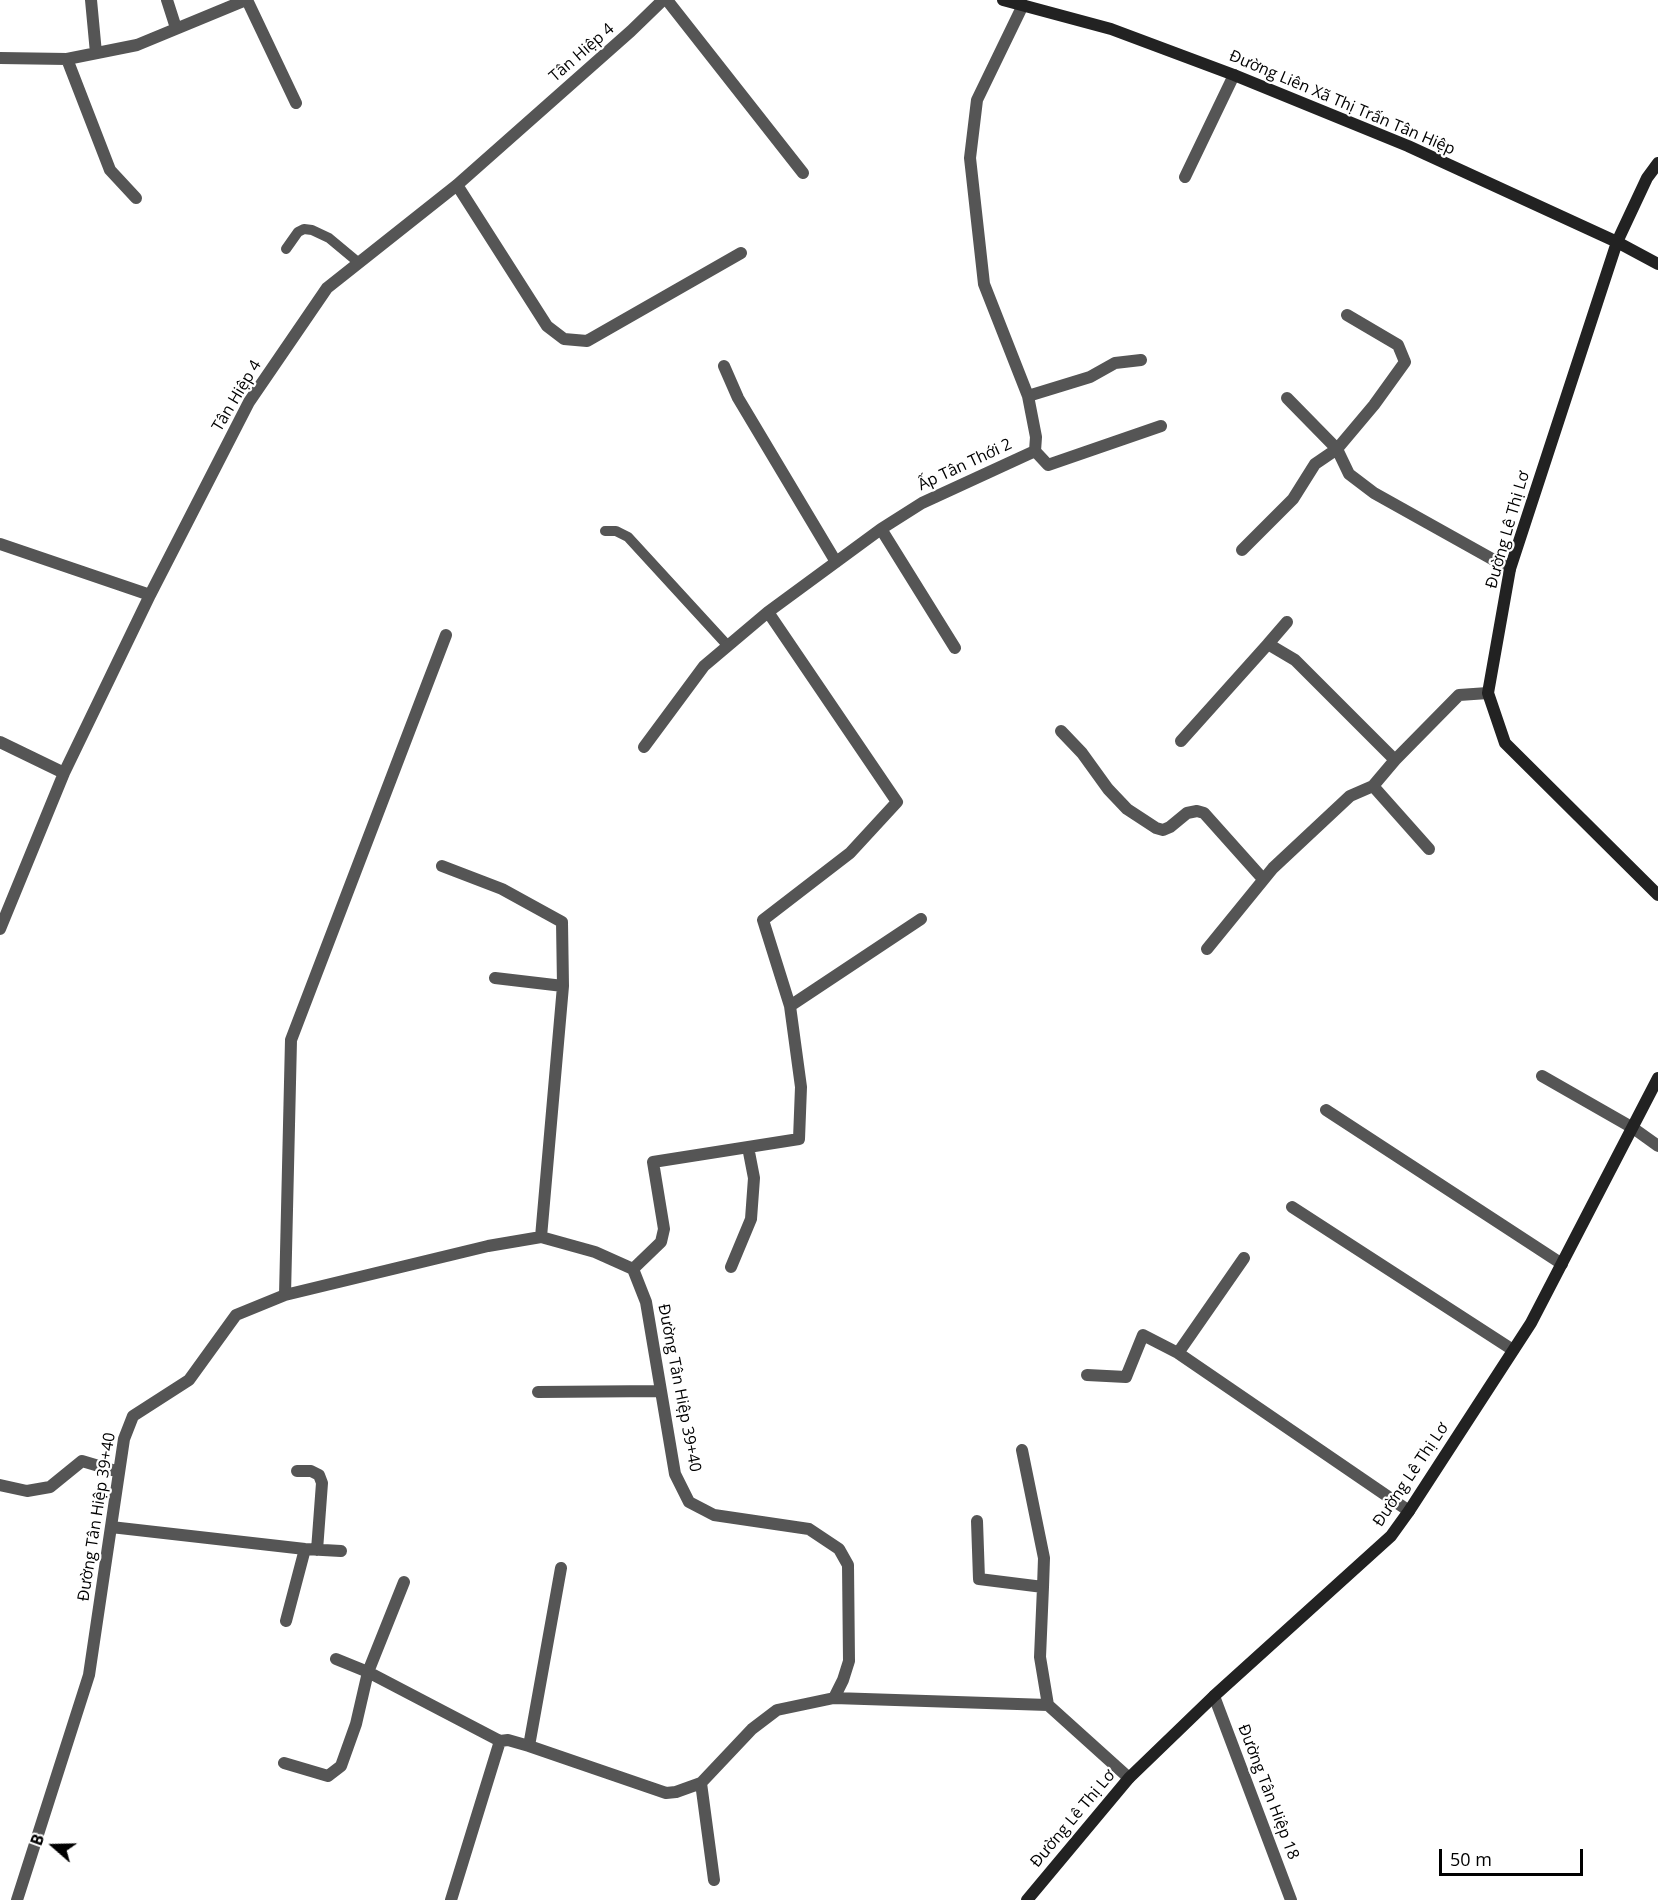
<!DOCTYPE html>
<html>
<head>
<meta charset="utf-8">
<style>
	body { margin:0 }
	#map { position:relative; width:1658px; height:1900px; overflow:hidden; background:#fff; font-family:"Open Sans",sans-serif }
	canvas { display:block }
	.north { position:absolute; left:24px; top:1816px; width:60px; height:60px; -webkit-text-stroke:4px #fff; paint-order:stroke; rotate:290deg; font-size:16px; font-weight:700; line-height:24px; text-align:center; color:#000 }
	.north::after { content:''; display:block; margin:auto; width:21px; height:27px; background:#000; clip-path:polygon(50% 0,100% 100%,50% 72%,0 100%) }
	.scale { position:absolute; left:1439px; top:1849px; width:144px; height:27px; box-sizing:border-box; border:3px solid #000; border-top:0; padding-left:8px; font-size:18px; line-height:21px; white-space:nowrap; color:#000; -webkit-text-stroke:4px #fff; paint-order:stroke }
</style>
</head>
<body>
<div id="map">
<canvas width="1658" height="1900"></canvas>
<div class="north">B</div>
<div class="scale">50 m</div>
</div>
<script>
const ctx = document.querySelector('canvas').getContext('2d');
ctx.lineJoin = 'round';
const shape = rows => new Path2D(rows.map(r => 'M' + r).join(''));
function strokePath(path, color, width, dash) { ctx.strokeStyle = color; ctx.lineWidth = width; ctx.lineCap = dash ? 'butt' : 'round'; ctx.setLineDash(dash || []); ctx.stroke(path); }
function label(font, color, halo, rows, align = 'center') {
  ctx.font = font + ' "Open Sans",sans-serif'; ctx.lineWidth = 4.5; ctx.setLineDash([]); ctx.textBaseline = 'middle'; ctx.strokeStyle = halo; ctx.fillStyle = color; for (const [text, x, y, turn = 0] of rows) {
    ctx.save(); ctx.translate(x, y); ctx.rotate((+turn || 0) * Math.PI / 180); ctx.textAlign = isNaN(turn) ? turn : align; if (halo) ctx.strokeText(text, 0, 0); ctx.fillText(text, 0, 0); ctx.restore();
  }
}
const lane = shape([
	[286,249,298,232,304,229,312,230,329,238,359,263],
	[605,531,616,531,628,537,728,646]
]);
const street = shape([
	[91,0,96,53],
	[167,0,176,28],
	[247,0,296,103],
	[667,0,803,173],
	[0,58,67,59,137,45,246,0],
	[67,59,110,170,136,198],
	[1185,177,1234,75],
	[457,185,547,326,564,339,587,341,741,253],
	[724,366,738,398,836,562],
	[1028,396,1090,377,1115,363,1141,360],
	[1287,398,1337,449,1349,474,1374,493,1510,569],
	[1035,451,1048,465,1161,426],
	[881,529,955,648],
	[0,544,150,595],
	[1242,550,1293,499,1315,464,1337,449,1374,405,1405,362,1398,345,1347,315],
	[1268,644,1287,622],
	[1061,731,1082,753,1108,789,1127,809,1156,828,1163,830,1170,827,1187,813,1197,811,1204,813,1263,879],
	[1181,741,1268,644,1295,660,1395,760],
	[0,742,64,773],
	[644,747,704,666,768,612,881,529,922,503,1035,451,1036,437,1028,396,984,284,970,158,977,100,1023,5],
	[1429,849,1373,786,1395,760,1459,695,1488,693],
	[442,866,502,889,562,922,563,986,541,1237],
	[0,929,64,773,150,595,249,402,327,288,457,185,631,31,663,0],
	[1207,949,1273,868,1350,796,1373,786],
	[495,978,563,986],
	[790,1006,921,919],
	[1542,1076,1633,1128,1658,1146],
	[1326,1110,1562,1264],
	[1292,1207,1513,1350],
	[731,1267,751,1219,754,1178,748,1147],
	[633,1269,661,1242,664,1229,653,1162,799,1139,801,1087,790,1006,763,920,850,853,897,802,768,612],
	[285,1295,291,1040,446,635],
	[1178,1353,1244,1258],
	[1087,1375,1126,1377,1143,1335,1178,1353,1409,1511],
	[538,1392,661,1391],
	[297,1471,311,1471,319,1475,322,1483,317,1550],
	[0,1485,27,1491,50,1487,82,1461,119,1472],
	[977,1521,979,1579,1043,1587,1044,1558,1022,1450],
	[111,1527,305,1549,341,1551],
	[1043,1587,1040,1657,1048,1705,1129,1778],
	[286,1621,305,1549],
	[336,1659,368,1672,500,1741],
	[1214,1696,1291,1900],
	[834,1698,1048,1705],
	[529,1746,561,1568],
	[284,1763,328,1776,341,1766,356,1724,368,1672,404,1582],
	[701,1783,714,1880],
	[17,1900,89,1675,124,1439,133,1416,189,1380,236,1315,285,1295,488,1246,541,1237,595,1252,633,1269,646,1302,675,1474,689,1502,714,1515,809,1529,839,1549,848,1565,849,1661,843,1680,834,1698,777,1710,752,1729,701,1783,676,1792,666,1793,529,1746,508,1740,500,1741,451,1900]
]);
const secondary = shape([
	[1003,0,1111,29,1234,75,1408,146,1617,242,1658,264],
	[1658,163,1647,178,1617,242,1510,569,1488,693,1505,743,1658,895],
	[1027,1900,1129,1778,1214,1696,1391,1536,1409,1511,1531,1323,1658,1078]
]);
const streetNames = [
	["Tân Hiệp 4",582,53,-41],
	["Đường Liên Xã Thị Trấn Tân Hiệp",1342,103,23],
	["Tân Hiệp 4",237,396,-59],
	["Ấp Tân Thới 2",965,465,-25],
	["Đường Lê Thị Lơ",1508,530,-74],
	["Đường Tân Hiệp 39+40",679,1388,79],
	["Đường Lê Thị Lơ",1411,1475,-56],
	["Đường Tân Hiệp 39+40",97,1517,-81],
	["Đường Tân Hiệp 18",1268,1792,69],
	["Đường Lê Thị Lơ",1073,1819,-50]
];
strokePath(lane, '#555', 10);
strokePath(street, '#555', 12);
strokePath(secondary, '#222', 12);
label('16px', '#000', '#fff', streetNames);
</script>
</body>
</html>
